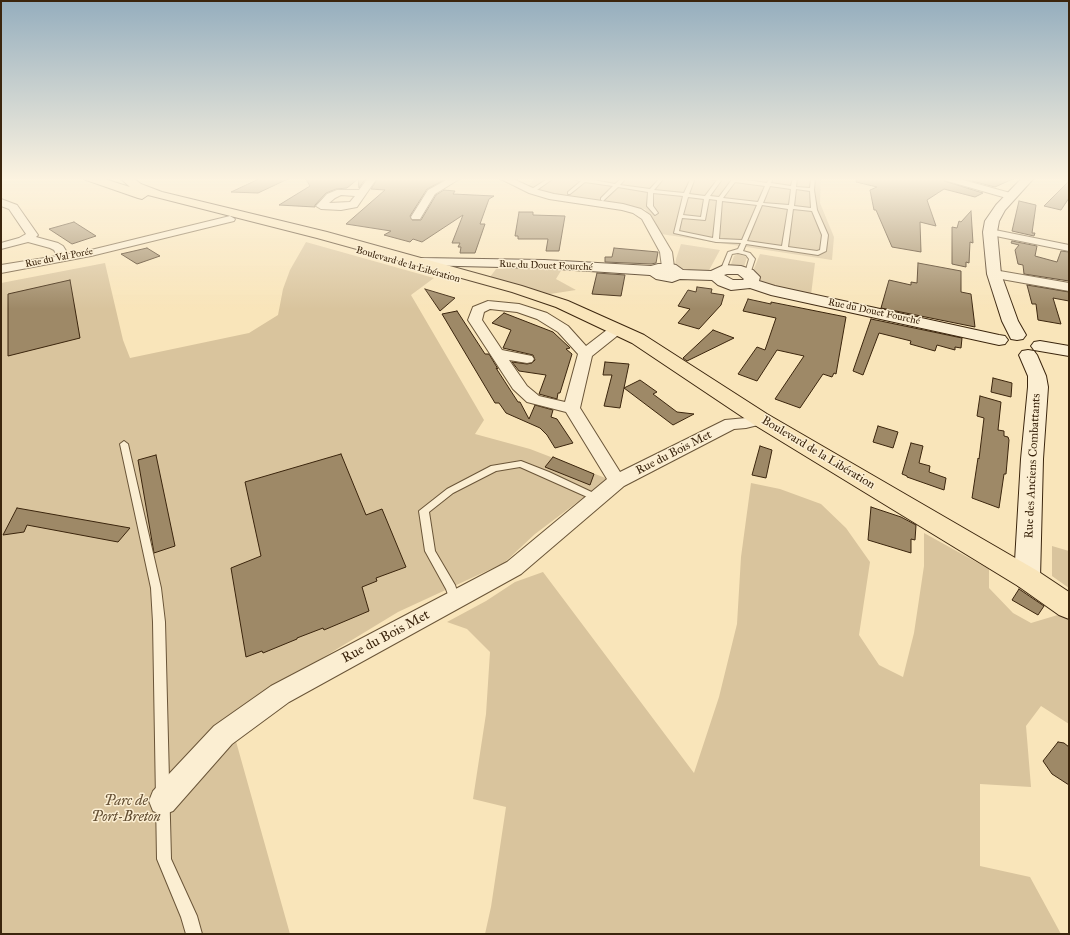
<!DOCTYPE html>
<html>
<head>
<meta charset="utf-8">
<style>
	body { margin:0 }
	#map { position:relative; width:1070px; height:935px; overflow:hidden; background:#f9e5ba; font-family:"IM FELL Great Primer",serif }
	canvas { display:block }
	.frame { position:absolute; inset:0; border:2px solid #3b250d; pointer-events:none }
</style>
</head>
<body>
<div id="map">
<canvas width="1070" height="935"></canvas>
<div class="frame"></div>
</div>
<script>
const ctx = document.querySelector('canvas').getContext('2d');
ctx.lineJoin = 'round';
function fillPath(path, color) { ctx.fillStyle = color; ctx.fill(path, 'evenodd'); }
const shape = rows => new Path2D(rows.map(r => 'M' + r).join(''));
function strokePath(path, color, width, dash) { ctx.strokeStyle = color; ctx.lineWidth = width; ctx.lineCap = dash ? 'butt' : 'round'; ctx.setLineDash(dash || []); ctx.stroke(path); }
function label(font, color, halo, rows, align = 'center') {
  ctx.font = font + ' "IM FELL Great Primer",serif'; ctx.lineWidth = 3; ctx.setLineDash([]); ctx.textBaseline = 'middle'; ctx.strokeStyle = halo; ctx.fillStyle = color; for (const [text, x, y, turn = 0] of rows) {
    ctx.save(); ctx.translate(x, y); ctx.rotate((+turn || 0) * Math.PI / 180); ctx.textAlign = isNaN(turn) ? turn : align; if (halo) ctx.strokeText(text, 0, 0); ctx.fillText(text, 0, 0); ctx.restore();
  }
}
const green = shape([
	[535,178,821,178,820,203,834,237,832,260,661,234,645,209,559,196,527,187],
	[306,242,434,278,411,295,484,420,475,434,530,449,608,479,535,534,504,563,398,612,281,683,230,720,290,934,1,934,1,283,105,263,123,340,130,358,249,333,278,315,283,289,290,270],
	[681,244,720,250,707,274,683,272,675,266,676,259],
	[738,254,747,257,744,267,730,267,734,256],
	[760,254,815,263,811,295,765,285,756,279,753,271],
	[524,268,562,269,556,279,576,290,550,294,542,293,490,277,496,269],
	[751,483,780,489,821,504,846,528,870,562,859,635,879,665,903,677,914,633,924,566,924,533,989,569,989,588,1013,613,1031,623,1061,614,1069,621,1069,724,1041,706,1026,726,1031,787,980,784,980,866,1030,877,1061,934,485,934,491,907,506,807,473,799,486,714,490,652,467,629,447,622,486,601,515,582,543,572,694,773,719,697,737,624,741,557],
	[1052,546,1069,551,1069,588,1052,576]
]);
const building = shape([
	[261,178,290,178,258,193,231,192,261,178],
	[305,178,366,178,359,188,358,179,347,188,336,189,326,193,315,205,315,207,279,205,310,186,305,178],
	[378,178,448,178,427,189,410,216,412,220,421,220,436,195,444,190,455,191,453,194,494,196,489,199,480,224,485,224,475,253,460,253,461,247,458,247,460,243,452,243,463,215,422,242,413,239,410,242,384,235,391,231,346,224,385,190,371,189,378,178],
	[857,178,941,178,944,181,983,193,975,197,944,189,927,200,936,226,920,222,921,252,892,247,876,210,874,210,870,190,877,187,856,182,857,178],
	[960,178,1015,178,995,187,960,178],
	[1068,182,1069,182,1069,198,1061,210,1044,206,1068,182],
	[1019,201,1036,205,1032,233,1035,233,1034,236,1012,231,1019,201],
	[971,211,973,243,970,242,969,263,966,262,966,267,952,264,952,227,957,228,959,221,961,222,971,211],
	[519,212,533,212,533,215,565,216,559,251,546,251,548,239,518,239,518,236,515,236,519,212],
	[74,222,96,236,72,244,49,229,74,222],
	[1012,241,1037,246,1035,256,1057,262,1061,251,1069,252,1069,281,1024,274,1023,265,1018,264,1015,250,1019,245,1011,243,1012,241],
	[147,248,160,256,137,264,121,254,147,248],
	[614,248,658,252,656,263,651,264,605,262,605,257,612,257,614,248],
	[918,263,961,271,961,292,971,294,975,327,881,308,889,280,911,285,911,282,917,283,918,263],
	[597,273,625,275,621,296,592,294,597,273],
	[70,280,80,338,8,356,8,294,70,280],
	[1027,285,1069,292,1069,301,1053,298,1061,324,1038,320,1036,304,1032,304,1027,285],
	[697,287,712,289,711,293,724,295,721,305,699,329,678,323,690,309,678,306,688,290,696,292,697,287],
	[425,289,455,298,440,311,425,289],
	[748,299,771,304,771,302,846,317,836,374,834,373,832,377,823,374,800,408,775,399,804,356,777,350,757,381,738,374,757,347,765,350,776,318,743,311,748,299],
	[457,311,485,354,489,354,498,369,496,368,518,402,520,402,529,419,535,405,553,410,551,417,557,419,573,443,555,448,547,435,540,428,506,413,499,403,495,403,442,314,457,311],
	[504,313,553,332,570,348,566,349,572,354,560,393,558,393,557,399,539,394,546,375,519,371,512,362,527,364,532,363,535,360,533,355,503,348,511,330,492,323,504,313],
	[871,319,962,338,961,348,955,347,955,350,937,345,935,351,910,344,911,341,879,333,863,375,853,371,871,319],
	[713,330,734,338,687,361,683,358,713,330],
	[605,362,629,364,624,388,640,380,657,392,653,394,677,412,694,414,673,425,624,388,620,408,604,406,612,375,603,375,605,362],
	[993,378,1012,383,1011,397,991,392,993,378],
	[980,396,1001,402,998,430,1004,431,1004,436,1008,437,1009,440,1006,474,1004,474,999,508,972,498,978,458,979,459,984,418,977,416,980,396],
	[878,426,898,432,893,448,873,442,878,426],
	[911,443,923,446,919,463,930,466,929,472,946,478,944,490,907,477,907,476,902,474,911,443],
	[760,446,772,450,766,478,752,475,760,446],
	[341,454,366,515,382,509,406,567,376,578,377,581,362,587,369,611,324,630,323,628,297,638,297,639,263,653,262,651,246,657,231,568,261,556,245,482,341,454],
	[156,455,175,546,154,553,138,460,156,455],
	[553,457,594,474,590,485,545,467,553,457],
	[871,507,901,517,916,525,915,540,911,539,911,553,868,540,871,507],
	[17,508,130,528,118,542,27,525,24,532,3,535,17,508],
	[1019,589,1044,606,1038,615,1012,600,1019,589],
	[1058,742,1064,743,1069,747,1069,785,1052,774,1043,761,1058,742]
]);
const lane = shape([
	[549,178,554,178,534,192,530,192,530,190,549,178],
	[568,178,589,178,588,179,615,184,622,178,626,178,620,185,650,189,660,178,664,178,654,190,684,193,691,178,695,178,689,194,705,196,717,180,707,179,705,178,723,178,710,196,719,197,733,178,767,183,769,178,773,178,771,183,791,186,793,178,797,178,796,187,810,188,811,178,815,178,814,190,817,210,828,235,826,251,818,255,746,244,743,251,750,253,755,259,750,274,745,273,749,259,746,255,738,253,732,254,726,270,722,270,721,269,728,252,738,249,741,243,716,242,674,233,683,196,653,193,653,206,658,213,655,215,647,206,648,192,618,187,603,201,601,200,601,198,613,186,585,182,570,194,568,194,568,192,581,181,568,178],
	[735,182,765,186,758,202,723,198,735,182],
	[770,186,791,189,789,205,763,203,770,186],
	[796,189,810,191,811,208,794,206,796,189],
	[688,197,704,199,701,217,683,215,688,197],
	[709,199,717,200,713,238,679,231,682,218,705,220,709,199],
	[722,201,757,205,742,240,719,239,722,201],
	[762,205,788,209,782,246,747,241,762,205],
	[793,209,812,211,822,235,820,250,817,251,788,247,793,209],
	[124,441,128,444,161,588,165,622,171,859,197,916,202,934,186,934,181,917,157,859,153,622,151,588,120,444,124,441],
	[521,461,549,472,600,496,602,498,600,500,597,501,594,500,520,467,496,471,453,493,429,512,435,551,455,585,460,600,459,603,455,605,451,603,446,589,425,551,419,511,447,489,491,466,521,461]
]);
const street = shape([
	[368,178,377,178,357,207,341,210,321,209,316,206,327,194,337,190,359,190,368,178],
	[341,195,355,196,350,202,329,203,335,198,341,195],
	[450,178,461,178,435,194,420,219,412,219,411,217,428,190,450,178],
	[499,178,511,178,535,189,554,194,623,204,641,209,650,215,672,252,674,267,672,270,668,271,664,270,662,267,660,252,642,219,633,213,622,210,549,199,529,193,499,178],
	[942,178,956,178,1014,194,1015,196,1010,199,944,180,942,178],
	[1063,178,1069,178,1069,181,1065,180,1063,178],
	[1,199,17,205,38,235,36,237,58,243,63,246,68,254,91,250,230,216,235,219,234,221,91,256,1,273,1,265,57,256,54,250,50,248,28,242,1,249,1,243,19,238,26,234,9,209,1,206,1,199],
	[990,229,1069,245,1069,251,986,234,985,232,990,229],
	[994,270,1069,283,1069,291,990,277,988,274,990,271,994,270],
	[488,301,519,304,547,313,568,326,586,346,612,326,617,325,622,326,624,329,622,332,592,356,580,408,620,472,725,420,746,418,760,414,766,415,768,419,766,423,746,428,734,429,624,486,521,574,289,702,232,744,173,811,163,815,153,811,149,801,153,791,214,726,271,686,507,562,607,479,566,412,527,402,513,389,468,320,473,307,488,301],
	[490,309,517,312,537,319,558,332,578,354,565,402,539,396,527,386,509,360,527,363,532,362,534,359,532,356,502,350,482,320,484,312,490,309]
]);
const secondary = shape([
	[1022,178,1034,178,1005,210,999,221,997,232,1001,274,1018,321,1026,335,1023,339,1017,340,1011,339,1002,321,987,274,983,232,985,221,996,205,1022,178],
	[421,258,544,260,651,266,658,264,671,264,676,265,683,270,711,271,724,265,741,266,753,270,760,277,759,281,775,286,999,335,1005,336,1008,340,1005,344,999,345,771,295,750,288,731,290,718,285,712,280,680,279,672,282,656,279,650,275,544,268,416,265,414,262,416,259,421,258],
	[727,274,738,274,744,279,743,280,733,280,724,275,727,274],
	[1040,341,1069,346,1069,356,1034,350,1031,346,1034,342,1040,341],
	[1028,350,1034,351,1037,355,1046,376,1048,387,1043,459,1040,578,1036,586,1027,589,1018,586,1014,578,1021,459,1028,387,1028,376,1019,355,1022,351,1028,350]
]);
const primary = shape([
	[84,178,101,178,130,187,120,178,133,178,141,184,162,192,327,232,522,286,568,301,644,335,767,414,1036,570,1069,592,1069,619,1059,615,1018,586,753,424,632,343,556,307,512,292,317,238,148,195,142,199,138,198,86,180,84,178]
]);
const farStreetnames = [
	["Rue du Val Porée",59,258,-11],
	["Boulevard de la Libération",408,265,16],
	["Rue du Douet Fourché",546,266,2],
	["Rue du Douet Fourché",874,312,12]
];
const streetNames = [
	["Rue du Bois Met",674,453,-27],
	["Boulevard de la Libération",818,453,31],
	["Rue des Anciens Combattants",1033,466,-87]
];
const nearStreetnames = [
	["Rue du Bois Met",386,637,-28]
];
const nearParknames = [
	["Parc de",126,802],
	["Port-Breton",126,818]
];
fillPath(green, '#d9c49d');
fillPath(building, '#9e8967');
strokePath(building, '#3b250d', 1);
strokePath(lane, '#6a5538', 2);
strokePath(street, '#6a5538', 2);
strokePath(secondary, '#3b250d', 2);
strokePath(primary, '#3b250d', 2);
fillPath(lane, '#fbeed2');
fillPath(street, '#fbeed2');
fillPath(secondary, '#fbeed2');
fillPath(primary, '#f9e5ba');
const sky = ctx.createLinearGradient(0, 0, 0, 309);
sky.addColorStop(0, '#95aebe');
sky.addColorStop(0.58, '#fcf3e0');
sky.addColorStop(1, '#fcf3e000');
ctx.fillStyle = sky;
ctx.fillRect(0, 0, 1070, 309);
label('10px', '#3b250d', '#fbeed2', farStreetnames);
label('12px', '#3b250d', '#fbeed2', streetNames);
label('14px', '#3b250d', '#fbeed2', nearStreetnames);
label('italic 14px', '#624d31', '#fbeed2', nearParknames);
</script>
</body>
</html>
